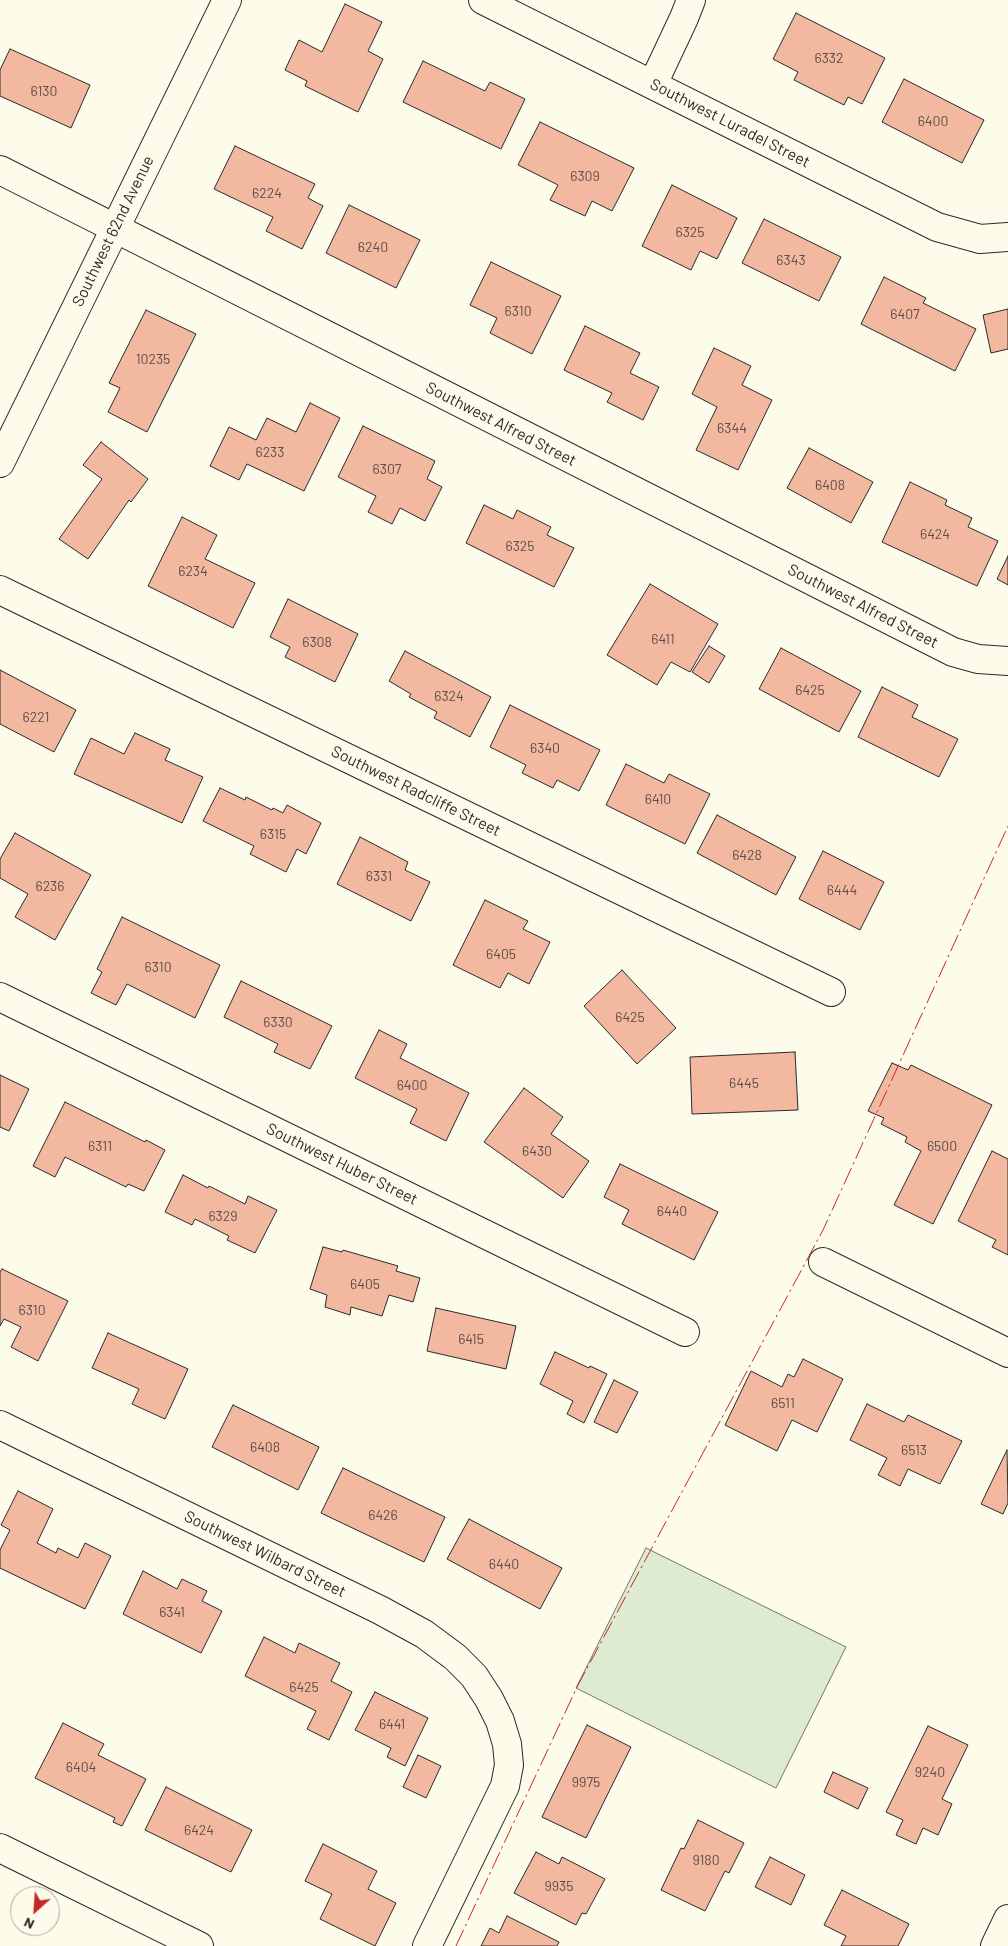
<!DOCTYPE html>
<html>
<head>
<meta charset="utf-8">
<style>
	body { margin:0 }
	#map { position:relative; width:1008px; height:1946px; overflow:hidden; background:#fdfbea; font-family:Barlow,sans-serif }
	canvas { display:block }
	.north { position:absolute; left:10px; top:1886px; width:50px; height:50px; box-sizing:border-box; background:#fdfbea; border:1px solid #a9a89e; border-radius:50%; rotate:206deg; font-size:14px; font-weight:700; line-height:20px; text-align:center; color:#2b2b2b }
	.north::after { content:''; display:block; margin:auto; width:18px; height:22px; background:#c62828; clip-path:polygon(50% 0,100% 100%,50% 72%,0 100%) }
</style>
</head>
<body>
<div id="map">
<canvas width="1008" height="1946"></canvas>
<div class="north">N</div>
</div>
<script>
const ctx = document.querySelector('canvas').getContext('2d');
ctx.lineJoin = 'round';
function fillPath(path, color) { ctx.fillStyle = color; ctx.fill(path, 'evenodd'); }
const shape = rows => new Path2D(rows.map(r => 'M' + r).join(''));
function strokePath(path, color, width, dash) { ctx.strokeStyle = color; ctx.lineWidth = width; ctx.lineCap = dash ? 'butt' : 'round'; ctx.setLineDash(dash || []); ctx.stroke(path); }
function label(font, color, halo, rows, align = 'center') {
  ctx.font = font + ' Barlow,sans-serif'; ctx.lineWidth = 4; ctx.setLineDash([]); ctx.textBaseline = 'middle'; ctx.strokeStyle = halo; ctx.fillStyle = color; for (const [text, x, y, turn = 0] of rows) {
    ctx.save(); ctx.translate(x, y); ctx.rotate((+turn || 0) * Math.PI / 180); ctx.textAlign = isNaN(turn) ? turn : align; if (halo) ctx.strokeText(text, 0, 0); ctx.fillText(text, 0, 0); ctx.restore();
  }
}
const green = shape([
	[646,1548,846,1647,776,1788,576,1688,646,1548]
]);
const building = shape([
	[345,4,382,22,368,51,383,59,358,112,305,86,307,81,285,70,299,40,322,52,345,4],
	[796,13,885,58,862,104,848,97,844,105,794,80,798,72,773,59,796,13],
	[10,49,90,85,71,128,0,96,0,70,10,49],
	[423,61,485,91,490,82,525,99,501,149,403,102,423,61],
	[904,79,984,120,962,163,882,122,904,79],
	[540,122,634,168,612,211,592,201,585,216,550,200,558,185,518,165,540,122],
	[235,146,315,184,308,198,323,206,302,249,266,231,273,217,214,189,235,146],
	[672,185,737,218,717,259,700,251,691,270,642,246,672,185],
	[349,205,420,240,396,288,326,253,349,205],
	[764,219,841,257,819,301,742,263,764,219],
	[491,262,561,296,532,354,490,333,497,318,470,305,491,262],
	[884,277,926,298,923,303,976,329,955,371,861,324,884,277],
	[1008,309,1008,349,991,353,983,315,1008,309],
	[146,310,196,334,147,432,108,412,120,388,109,383,146,310],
	[585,326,640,353,630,373,659,387,643,420,607,402,612,393,564,370,585,326],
	[714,348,751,366,742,385,772,400,738,470,696,450,717,407,692,394,714,348],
	[310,403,340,418,304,491,247,464,239,480,210,466,229,427,256,440,267,418,296,432,310,403],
	[363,426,435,461,427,479,442,487,425,521,400,508,392,524,368,512,376,496,338,477,363,426],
	[101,442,148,479,131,502,129,500,88,559,59,539,102,479,83,465,101,442],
	[809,448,873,482,851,523,787,488,809,448],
	[910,482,947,500,945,505,972,518,968,527,998,541,977,586,882,542,910,482],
	[484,505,513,519,517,510,551,527,547,535,574,548,554,587,466,543,484,505],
	[182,517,217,535,205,559,255,583,233,628,148,586,182,517],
	[1008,556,1008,585,997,579,1008,556],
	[650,584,718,624,690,672,671,662,657,685,607,655,650,584],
	[288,599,358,634,335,682,285,657,290,647,270,637,288,599],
	[709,646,725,656,709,683,692,672,709,646],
	[781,648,861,691,839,732,759,689,781,648],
	[405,651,491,697,470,737,434,718,437,712,409,697,411,694,389,681,405,651],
	[0,670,76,710,54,752,0,724,0,670],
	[882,687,918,705,912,717,958,739,939,777,858,737,882,687],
	[510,705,600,750,579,791,557,780,553,788,522,773,526,765,490,747,510,705],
	[135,733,170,749,165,760,203,777,182,823,74,774,91,738,124,754,135,733],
	[626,764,664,783,669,774,710,794,685,844,606,805,626,764],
	[220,788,245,800,246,797,272,810,273,808,283,813,287,805,321,823,306,854,297,849,286,872,250,854,254,846,203,821,220,788],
	[717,815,796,857,776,895,697,853,717,815],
	[15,833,91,875,55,940,15,917,28,894,0,878,0,859,15,833],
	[360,837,408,862,405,870,430,882,411,921,337,884,360,837],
	[823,851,884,882,860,930,799,899,823,851],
	[485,900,528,921,523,929,550,942,529,984,508,973,500,988,453,965,485,900],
	[122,917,220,965,195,1018,127,984,116,1005,91,993,102,972,97,969,122,917],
	[622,970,676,1028,637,1064,584,1006,622,970],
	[241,981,332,1026,310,1069,274,1052,278,1044,224,1017,241,981],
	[379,1030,407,1044,400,1058,469,1093,446,1141,410,1123,417,1109,355,1078,379,1030],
	[795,1052,798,1110,692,1114,690,1057,795,1052],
	[892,1063,908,1070,911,1065,992,1105,933,1224,894,1205,921,1151,905,1142,907,1137,881,1124,884,1118,868,1111,892,1063],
	[0,1075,29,1089,9,1131,0,1127,0,1075],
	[524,1088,563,1117,551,1134,589,1161,563,1198,484,1142,524,1088],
	[65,1102,145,1142,146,1140,165,1150,144,1191,128,1184,126,1187,65,1157,55,1177,33,1166,65,1102],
	[992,1151,1008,1159,1008,1255,992,1247,996,1240,958,1221,992,1151],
	[620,1164,718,1212,694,1260,622,1224,629,1210,604,1197,620,1164],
	[183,1175,208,1188,209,1186,245,1204,248,1196,277,1210,255,1253,227,1240,229,1236,195,1219,192,1225,165,1212,183,1175],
	[323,1247,342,1252,343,1250,398,1266,396,1271,420,1278,413,1302,389,1295,382,1316,351,1307,350,1315,325,1307,327,1295,310,1289,323,1247],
	[2,1269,68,1301,38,1361,11,1347,21,1327,4,1319,0,1326,0,1272,2,1269],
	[436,1308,516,1326,506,1369,427,1351,436,1308],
	[108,1333,188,1369,165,1419,132,1404,139,1389,92,1368,108,1333],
	[555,1352,589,1368,590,1366,607,1374,584,1423,567,1414,573,1401,540,1384,555,1352],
	[803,1359,843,1379,817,1432,792,1420,777,1451,725,1425,751,1371,782,1387,788,1374,794,1377,803,1359],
	[614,1380,638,1392,617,1433,594,1422,614,1380],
	[867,1404,904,1422,908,1415,962,1441,940,1484,908,1469,900,1486,878,1475,887,1458,850,1440,867,1404],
	[233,1405,319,1447,298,1490,212,1447,233,1405],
	[1007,1450,1008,1503,1003,1514,981,1504,1007,1450],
	[343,1468,445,1517,424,1562,321,1513,343,1468],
	[18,1491,53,1509,37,1543,56,1553,58,1548,78,1558,85,1543,111,1556,85,1609,0,1568,0,1550,10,1530,1,1525,18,1491],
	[469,1519,562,1568,540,1609,447,1559,469,1519],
	[143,1571,177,1589,182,1579,207,1591,202,1601,222,1611,201,1653,123,1614,143,1571],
	[264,1637,295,1653,299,1643,340,1663,331,1681,352,1692,329,1740,307,1729,316,1711,245,1676,264,1637],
	[375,1692,428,1718,405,1766,387,1757,391,1748,355,1730,375,1692],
	[63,1723,104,1744,98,1755,146,1779,122,1826,113,1822,115,1818,35,1778,63,1723],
	[587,1725,631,1747,586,1838,542,1817,587,1725],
	[928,1726,968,1745,942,1799,952,1804,938,1835,923,1828,916,1844,896,1835,903,1820,886,1812,928,1726],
	[418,1755,441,1766,426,1798,403,1787,418,1755],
	[833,1772,868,1788,858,1809,824,1792,833,1772],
	[166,1787,252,1830,231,1872,145,1830,166,1787],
	[698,1820,744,1843,729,1873,725,1871,705,1911,661,1890,681,1848,684,1849,698,1820],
	[323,1844,377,1871,368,1889,396,1903,375,1946,320,1919,332,1894,305,1881,323,1844],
	[536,1852,559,1864,562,1857,605,1879,586,1914,582,1913,576,1925,514,1893,536,1852],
	[770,1857,805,1875,791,1905,755,1887,770,1857],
	[842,1890,909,1924,898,1946,841,1946,846,1936,824,1925,842,1890],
	[507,1916,559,1942,557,1946,481,1946,490,1928,499,1933,507,1916]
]);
const minor = shape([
	[483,0,937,227,980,239,1008,237],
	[653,84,684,18,691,0],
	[0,170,953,652,978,659,1008,661],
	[0,590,831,992],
	[0,997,685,1332],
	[823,1262,1008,1353],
	[0,1425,380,1610,424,1634,455,1657,474,1676,489,1699,500,1721,507,1744,509,1765,505,1786,427,1946],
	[0,1848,199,1946],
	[995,1946,1008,1919]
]);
const tertiary = shape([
	[0,463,227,0]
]);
const power = shape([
	[456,1946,578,1685,823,1230,1008,826]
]);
const numberNames = [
	["6332",829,58],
	["6130",44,91],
	["6400",933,121],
	["6309",585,176],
	["6224",267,193],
	["6325",690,232],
	["6240",373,247],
	["6343",791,260],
	["6310",518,311],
	["6407",905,314],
	["10235",153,359],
	["6344",732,428],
	["6233",270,452],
	["6307",387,469],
	["6408",830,485],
	["6424",935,534],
	["6325",520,546],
	["6234",193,571],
	["6411",663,639],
	["6308",317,642],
	["6425",810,690],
	["6324",449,696],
	["6221",36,717],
	["6340",545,748],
	["6410",658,799],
	["6315",273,834],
	["6428",747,855],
	["6331",379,876],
	["6236",50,886],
	["6444",842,890],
	["6405",501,954],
	["6310",158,967],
	["6425",630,1017],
	["6330",278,1022],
	["6445",744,1083],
	["6400",412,1085],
	["6311",100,1146],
	["6500",942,1146],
	["6430",537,1151],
	["6440",672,1211],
	["6329",223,1216],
	["6405",365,1284],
	["6310",32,1310],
	["6415",471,1339],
	["6511",783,1403],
	["6408",265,1447],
	["6513",914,1450],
	["6426",383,1515],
	["6440",504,1564],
	["6341",172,1612],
	["6425",304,1687],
	["6441",392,1724],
	["6404",81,1767],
	["9240",930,1772],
	["9975",586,1782],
	["6424",199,1830],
	["9180",706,1860],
	["9935",559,1886]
];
const streetNames = [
	["Southwest Luradel Street",730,123,27],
	["Southwest 62nd Avenue",113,231,-64],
	["Southwest Alfred Street",501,424,27],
	["Southwest Alfred Street",863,606,27],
	["Southwest Radcliffe Street",416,791,26],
	["Southwest Huber Street",342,1164,26],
	["Southwest Wilbard Street",265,1554,26]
];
fillPath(green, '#deebd1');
strokePath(green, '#74746e', 1);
fillPath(building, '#f2b8a0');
strokePath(building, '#2b2b2b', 1);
strokePath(minor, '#2b2b2b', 30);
strokePath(tertiary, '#2b2b2b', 30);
strokePath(minor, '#fdfbea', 28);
strokePath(tertiary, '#fdfbea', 28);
strokePath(power, '#c62828', 1, [18, 4, 2.5, 4]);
label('14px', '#5d4e48', null, numberNames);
label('16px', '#2b2b2b', '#fdfbea', streetNames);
</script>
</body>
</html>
